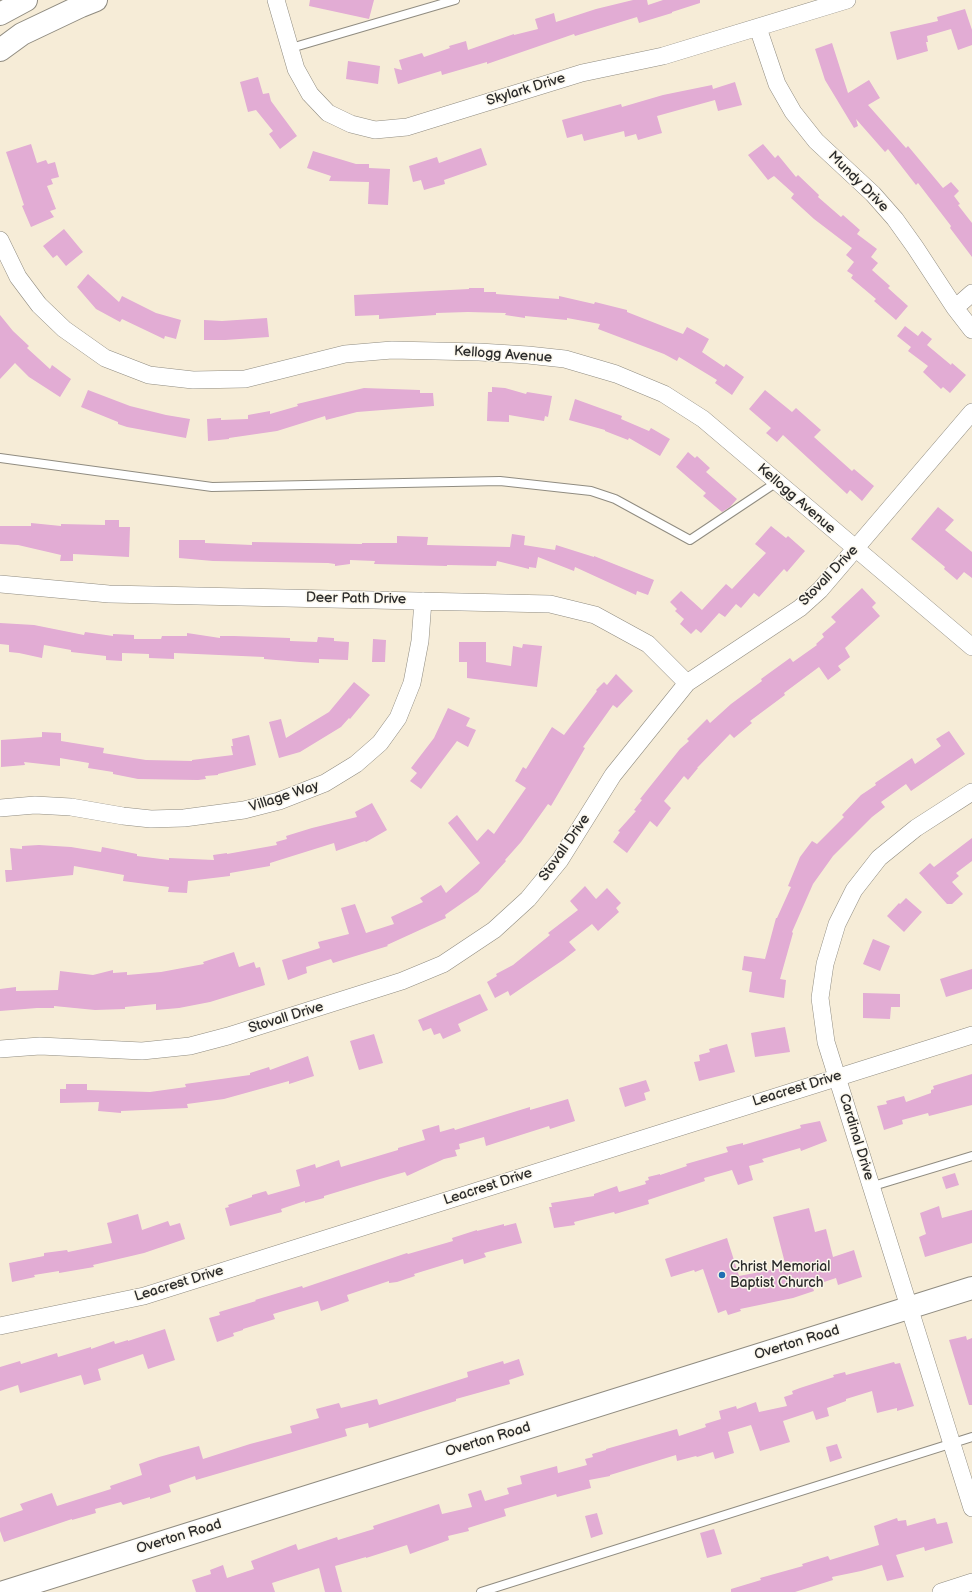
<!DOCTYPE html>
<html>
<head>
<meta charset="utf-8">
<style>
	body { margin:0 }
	canvas { display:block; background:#f6ecd7 }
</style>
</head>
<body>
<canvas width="972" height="1592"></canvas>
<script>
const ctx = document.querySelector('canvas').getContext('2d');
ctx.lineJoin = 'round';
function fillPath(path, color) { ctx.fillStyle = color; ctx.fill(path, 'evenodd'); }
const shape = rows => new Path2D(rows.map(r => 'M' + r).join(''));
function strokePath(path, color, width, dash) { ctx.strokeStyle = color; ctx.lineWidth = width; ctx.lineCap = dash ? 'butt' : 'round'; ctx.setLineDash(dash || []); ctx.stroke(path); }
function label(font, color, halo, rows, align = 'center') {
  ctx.font = font + ' "Balsamiq Sans",sans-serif'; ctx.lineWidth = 3; ctx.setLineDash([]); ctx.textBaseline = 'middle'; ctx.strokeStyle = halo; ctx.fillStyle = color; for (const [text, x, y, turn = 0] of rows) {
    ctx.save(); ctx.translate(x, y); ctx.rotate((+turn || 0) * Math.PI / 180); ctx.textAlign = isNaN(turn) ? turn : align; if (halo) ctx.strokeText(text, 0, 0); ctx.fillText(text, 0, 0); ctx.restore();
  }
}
const building = shape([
	[310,0,374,0,369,19,309,6],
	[633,0,647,0,648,5,663,0,700,0,700,3,672,12,672,13,639,23,637,17,575,36,574,34,487,64,487,62,442,75,441,71,398,84,394,68,402,70,399,60,422,53,424,57,450,48,449,46,466,41,468,50,514,34,514,35,538,29,535,19,554,13,556,22,596,9],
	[965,9,972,30,972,45,958,50,951,29,927,36,928,42,926,42,928,51,897,60,890,32,938,21,937,17],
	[832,43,848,93,869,80,880,98,868,105,906,148,908,146,943,188,951,182,959,191,954,196,960,204,958,205,972,223,972,257,950,228,951,226,918,183,916,185,888,149,885,152,856,119,858,126,854,128,825,80,815,49],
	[348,61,380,66,378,84,346,79],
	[258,77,263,94,269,93,271,101,297,136,280,149,269,134,273,131,256,110,248,112,240,82],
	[735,82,742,105,718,111,715,100,657,116,662,133,638,140,636,134,625,137,624,131,584,141,582,134,567,138,562,120,621,104,622,107,663,95,712,85,713,89],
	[31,144,37,163,46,160,48,164,55,162,59,177,51,179,53,184,47,186,56,209,50,211,54,217,31,227,22,206,24,205,6,152],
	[763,144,775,158,778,155,796,177,798,175,819,195,818,197,841,217,843,215,860,230,857,234,877,249,871,257,878,263,872,270,890,286,888,288,908,306,896,320,874,301,876,299,851,278,853,275,847,271,854,262,846,255,852,248,814,219,791,198,794,194,774,176,768,180,748,155],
	[481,148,487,165,444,180,445,184,424,190,421,180,413,182,409,166,437,157,439,163],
	[313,151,356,164,369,164,369,168,390,169,388,205,368,204,369,182,329,181,331,176,307,168],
	[64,229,83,252,66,266,57,255,53,258,43,246],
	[88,274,119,302,122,296,156,313,181,320,176,339,165,336,164,339,122,319,120,322,96,309,77,287],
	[469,288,484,288,484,292,496,292,496,294,559,299,559,296,594,304,595,302,627,310,627,312,683,334,687,327,709,339,702,352,724,367,726,364,744,377,732,395,715,383,717,380,679,357,677,361,664,354,598,329,600,324,567,318,567,320,525,316,525,318,505,315,506,313,468,312,436,313,436,315,379,319,379,315,355,316,354,295,469,289],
	[0,315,13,331,29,346,27,348,50,369,52,365,71,379,60,397,29,377,15,363,0,379],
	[267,318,269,337,225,340,204,340,204,320,222,321],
	[905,326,918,336,922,331,932,339,927,345,951,365,952,363,966,375,950,393,943,387,941,389,923,372,928,366,908,351,911,347,897,336],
	[492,387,505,388,526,394,527,392,552,396,548,417,545,416,544,421,509,415,509,422,487,421,488,392,492,392],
	[364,388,420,390,420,393,433,393,434,406,357,412,326,420,325,416,277,431,229,438,229,439,208,441,207,419,221,418,221,420,248,419,248,415,270,411,270,414,298,406,297,404],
	[88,390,130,406,166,415,190,419,186,438,127,427,118,424,118,422,81,407],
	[765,390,792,412,796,408,821,430,814,437,852,471,854,469,874,486,862,501,850,490,847,494,783,435,777,442,766,433,771,428,749,409],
	[575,399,622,416,621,419,649,431,651,428,670,439,660,456,629,438,628,440,605,431,605,430,569,420],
	[688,452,695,458,697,456,710,468,706,472,737,499,730,507,722,512,703,496,706,493,676,467],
	[938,507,954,520,945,530,972,552,972,578,964,572,957,580,944,569,945,567,911,539],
	[105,520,119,520,119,527,130,527,129,557,73,554,73,561,60,561,61,555,18,545,0,544,0,526,31,526,31,523,61,526,61,524,105,525],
	[771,526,786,538,788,536,805,551,787,572,784,569,759,597,754,593,741,608,736,604,725,617,719,613,701,633,696,629,691,634,680,624,684,619,675,611,677,609,670,602,681,591,702,610,726,584,732,589,766,553,755,544],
	[512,534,525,536,524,545,555,550,556,545,594,557,594,556,654,580,648,595,637,591,636,595,575,567,574,571,538,557,536,568,529,567,529,569,497,561,496,566,447,565,447,566,374,564,375,561,350,560,350,564,335,566,335,564,328,563,213,561,179,558,179,540,205,540,205,543,252,545,252,542,362,544,362,543,397,543,397,536,428,537,427,545,510,547],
	[862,588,876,603,872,607,880,616,845,648,850,657,838,666,841,670,828,680,819,667,784,693,785,695,750,721,752,723,734,738,730,734,697,768,698,768,688,780,684,776,664,801,671,808,657,827,650,821,627,853,613,842,620,832,618,831,636,811,634,810,642,800,640,799,680,749,689,741,687,739,707,719,710,723,731,704,762,681,761,679,790,658,793,662,817,645,816,644,824,637,822,634,836,622,831,617],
	[0,623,34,625,84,635,85,632,113,636,113,634,134,635,134,639,161,639,162,636,187,636,187,633,220,638,220,636,234,636,290,638,290,641,317,642,318,637,334,638,334,641,349,642,348,660,319,659,319,663,300,662,264,659,264,657,174,653,174,659,149,658,149,654,122,653,122,661,106,660,106,656,71,652,71,650,44,645,42,658,19,653,9,652,9,645,0,644],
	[373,639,386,640,385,662,372,662],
	[459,642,486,642,486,662,511,666,513,646,522,648,523,644,542,646,537,687,467,678,467,662,459,662],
	[616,674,633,691,617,708,613,705,583,747,585,748,551,806,548,804,521,842,505,860,506,861,478,892,445,915,446,918,387,945,388,946,333,963,331,959,306,967,307,973,288,980,282,960,320,948,318,942,349,934,341,908,355,904,366,933,394,924,391,917,423,902,420,898,441,885,446,893,480,863,448,823,457,815,477,841,488,829,494,834,526,788,515,781,523,767,526,769,552,727,564,735,597,691,596,690,604,682,607,685],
	[354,682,370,695,350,719,349,718,341,727,300,752,279,758,269,722,281,719,286,738,329,712],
	[448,708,470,718,466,726,476,730,468,747,457,741,421,789,410,781,417,773,411,768,434,738],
	[949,731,965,754,911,791,906,784,881,802,885,807,872,817,833,856,813,884,792,932,793,933,780,979,786,980,784,998,749,992,752,972,742,970,744,956,765,959,776,918,777,918,791,887,788,886,800,857,812,841,817,844,844,817,842,815,861,795,876,785,875,783,912,758,915,764,941,746,936,739],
	[42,732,61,733,61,741,104,748,103,753,146,760,192,761,192,760,233,755,231,746,233,746,232,739,249,735,256,765,218,774,218,775,205,776,206,779,198,780,138,779,113,774,113,772,88,768,89,763,60,758,60,766,24,762,25,765,1,767,1,740,42,737],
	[372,803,387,830,366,842,365,841,336,851,334,843,270,863,270,866,230,873,230,876,188,881,187,893,168,892,169,887,123,881,124,875,74,866,73,875,6,882,5,870,12,870,10,848,22,849,22,846,39,845,71,847,101,852,102,847,137,854,137,856,169,860,169,858,214,860,213,855,227,853,227,854,277,845,276,842,287,839,286,836,312,828,357,817,355,812],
	[972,838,972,861,956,873,959,876,952,882,963,894,952,904,947,904,919,873,930,863,934,867],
	[585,886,596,899,607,888,621,903,616,908,619,912,598,931,592,924,569,942,576,950,563,960,510,996,508,991,495,998,487,982,497,976,496,974,513,965,550,935,548,933,578,910,570,901],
	[906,898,922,912,904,932,887,916,899,903,900,904],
	[873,939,890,946,880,971,863,964],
	[234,952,239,967,254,962,256,968,260,967,265,985,210,1002,179,1008,156,1010,156,1004,125,1007,125,1009,95,1010,54,1006,54,1008,37,1008,0,1011,0,989,16,987,16,991,58,990,60,971,93,975,113,970,113,973,127,972,127,975,161,972,204,964,203,962],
	[972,969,972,989,946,997,940,979],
	[863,993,900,994,900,1007,891,1007,890,1019,863,1018],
	[480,994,488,1010,458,1024,461,1031,443,1039,440,1033,434,1035,431,1028,423,1031,418,1020],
	[785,1027,790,1052,755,1057,751,1033],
	[374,1034,383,1063,359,1070,350,1041],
	[727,1044,735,1072,699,1081,694,1062,700,1061,699,1055,710,1052,709,1049],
	[308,1056,314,1076,289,1084,289,1081,224,1099,187,1104,188,1108,121,1111,121,1113,98,1111,99,1102,60,1103,60,1089,66,1089,66,1084,87,1084,87,1090,150,1092,186,1087,185,1084,250,1075,250,1073,269,1067,270,1070],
	[972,1074,972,1105,929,1116,928,1113,902,1120,903,1124,884,1130,877,1106,887,1104,886,1101,904,1096,906,1102,931,1093,931,1090,934,1089,933,1086],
	[646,1080,650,1091,644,1093,646,1100,625,1107,619,1088],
	[568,1099,575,1121,550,1129,549,1126,486,1146,484,1137,459,1144,460,1149,455,1150,457,1156,444,1159,407,1176,405,1172,380,1179,324,1196,324,1198,305,1203,305,1201,281,1209,282,1212,230,1226,225,1208,229,1207,228,1205,252,1197,252,1195,266,1191,268,1195,300,1186,296,1170,315,1164,316,1168,339,1160,341,1167,398,1150,398,1148,425,1140,422,1130,439,1125,440,1132,454,1128,455,1130,530,1107,530,1110],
	[820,1121,827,1141,801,1151,800,1148,762,1159,764,1162,749,1166,753,1180,738,1185,732,1170,704,1178,705,1181,648,1200,649,1204,615,1214,614,1212,574,1222,575,1225,554,1228,549,1207,552,1207,551,1203,594,1196,594,1194,617,1186,619,1192,646,1184,645,1181,649,1180,648,1177,660,1174,660,1175,687,1166,686,1164,728,1152,726,1147,743,1143,743,1145,801,1128,800,1125],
	[955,1173,959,1185,946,1189,942,1177],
	[939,1206,942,1218,972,1210,972,1243,925,1257,919,1237,926,1234,920,1213],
	[809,1208,815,1232,826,1229,833,1257,854,1250,862,1277,838,1285,836,1278,812,1286,814,1291,793,1298,740,1309,741,1311,728,1315,726,1310,718,1313,703,1269,695,1272,694,1270,671,1277,665,1259,727,1238,739,1276,786,1267,773,1217],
	[138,1214,142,1230,168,1221,170,1226,180,1223,185,1239,144,1253,93,1265,94,1267,59,1273,59,1271,34,1275,35,1277,12,1282,9,1263,44,1256,44,1253,67,1250,68,1252,112,1243,107,1223],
	[516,1223,522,1243,484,1253,486,1257,464,1264,463,1259,414,1274,415,1276,397,1282,389,1283,389,1281,347,1295,349,1301,321,1311,318,1301,273,1314,275,1319,243,1329,243,1330,233,1333,234,1336,217,1342,209,1318,220,1315,219,1312,256,1301,255,1300,302,1286,303,1288,407,1253,408,1254,453,1241,452,1238,477,1230,477,1231,504,1224,504,1226],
	[165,1329,175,1360,148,1369,143,1354,98,1369,101,1380,84,1385,81,1375,20,1393,18,1385,0,1391,0,1367,20,1361,21,1364,57,1353,58,1357,91,1347,91,1349,114,1341,115,1344,128,1340,128,1341],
	[966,1336,967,1340,972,1338,972,1405,969,1405,949,1340],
	[519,1359,524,1375,509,1380,510,1384,456,1399,456,1401,369,1428,368,1423,345,1429,347,1436,196,1480,195,1476,169,1485,171,1492,150,1499,150,1497,123,1505,121,1502,95,1509,96,1513,72,1520,72,1519,4,1542,0,1531,0,1518,23,1510,20,1504,52,1493,57,1506,111,1489,110,1486,142,1475,139,1464,159,1457,199,1446,203,1459,250,1444,292,1433,290,1426,319,1418,316,1409,339,1403,341,1408,377,1399,379,1405,468,1377,467,1372,503,1361,504,1364],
	[894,1362,895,1364,900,1363,914,1406,897,1411,897,1408,877,1413,872,1391,846,1399,846,1401,827,1408,829,1416,816,1420,813,1411,783,1421,790,1442,760,1451,751,1425,728,1432,734,1453,715,1459,713,1452,697,1457,696,1456,677,1461,676,1455,610,1475,610,1476,589,1480,591,1488,557,1497,556,1494,504,1509,506,1516,468,1528,469,1531,448,1536,449,1540,410,1554,407,1545,366,1558,366,1557,335,1566,342,1592,325,1592,319,1568,272,1583,275,1592,196,1592,192,1580,211,1574,210,1570,223,1565,227,1578,254,1569,251,1561,296,1544,298,1550,337,1537,338,1540,374,1529,373,1526,439,1504,442,1514,472,1507,468,1494,481,1490,485,1501,509,1494,507,1488,522,1484,520,1476,557,1466,558,1473,587,1465,585,1459,593,1457,592,1454,606,1450,606,1449,677,1429,679,1436,706,1427,705,1424,721,1419,719,1411,736,1406,737,1409,756,1402,759,1412,787,1406,784,1397,793,1394,792,1391,800,1388,834,1377,833,1375,845,1372,846,1375],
	[837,1444,842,1458,830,1462,826,1447],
	[597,1513,603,1534,591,1538,585,1516],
	[897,1518,898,1521,906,1520,907,1526,935,1518,937,1524,947,1522,953,1543,925,1551,924,1547,896,1555,904,1577,887,1581,882,1565,861,1571,832,1577,833,1580,795,1592,731,1592,731,1589,761,1580,760,1578,803,1566,802,1564,828,1556,830,1560,879,1545,874,1526],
	[714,1529,722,1554,707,1558,700,1533]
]);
const lane = shape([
	[291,48,455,0],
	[0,458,212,487,500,481,591,491,615,499,690,540,777,482],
	[870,1187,972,1156],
	[481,1592,972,1437]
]);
const street = shape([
	[276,0,296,69,310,94,328,113,351,124,375,130,407,127,582,73,663,56,847,0],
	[758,28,777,84,793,112,816,141,873,194,895,219,915,247,955,308,972,330],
	[0,240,18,277,39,305,64,329,105,358,149,375,193,380,245,379,345,354,392,350,479,352,528,355,565,359,616,374,664,394,703,419,972,647],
	[955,308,972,293],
	[0,584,109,594,550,604,595,615,648,644,687,683],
	[972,792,916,828,879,858,854,890,837,924,825,964,820,998,826,1042,972,1508],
	[0,808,35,805,71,807,123,816,151,819,184,818,244,810,279,801,325,783,356,764,380,743,398,718,412,683,420,641,423,601],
	[0,1049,40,1046,142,1051,190,1046,228,1036,402,981,443,964,494,930,528,899,560,860,613,775,687,683,800,608,820,590,972,412],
	[0,1326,144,1296,972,1035],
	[941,1592,972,1582]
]);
const secondary = shape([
	[0,14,26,0],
	[0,50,22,34,81,6,96,0],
	[4,1592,972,1288]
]);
const markers = [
	[722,1275,4,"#1f6fb2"]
];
const streetNames = [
	["Skylark Drive",526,90,-17],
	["Mundy Drive",858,182,45],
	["Kellogg Avenue",503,355,4],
	["Kellogg Avenue",796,499,41],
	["Stovall Drive",829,576,-46],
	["Deer Path Drive",356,599,1],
	["Village Way",284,797,-18],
	["Stovall Drive",565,848,-55],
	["Stovall Drive",286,1018,-17],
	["Leacrest Drive",797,1089,-17],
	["Cardinal Drive",856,1137,73],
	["Leacrest Drive",488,1187,-18],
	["Leacrest Drive",179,1284,-17],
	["Overton Road",797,1343,-17],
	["Overton Road",488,1440,-17],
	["Overton Road",179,1537,-17]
];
const poiNames = [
	["Christ Memorial",730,1267],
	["Baptist Church",730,1283]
];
fillPath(building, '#e2acd4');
strokePath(lane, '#908c81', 10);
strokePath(street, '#908c81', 18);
strokePath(secondary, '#908c81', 24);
strokePath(lane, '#fff', 8);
strokePath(street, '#fff', 17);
strokePath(secondary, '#fff', 22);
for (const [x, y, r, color] of markers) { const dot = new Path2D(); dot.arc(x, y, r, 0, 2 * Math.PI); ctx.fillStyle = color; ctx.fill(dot); strokePath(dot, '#fbf7ec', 1.5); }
label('14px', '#2b2b2b', '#fbf7ec', streetNames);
label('14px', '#2b2b2b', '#fbf7ec', poiNames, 'left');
</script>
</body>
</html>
